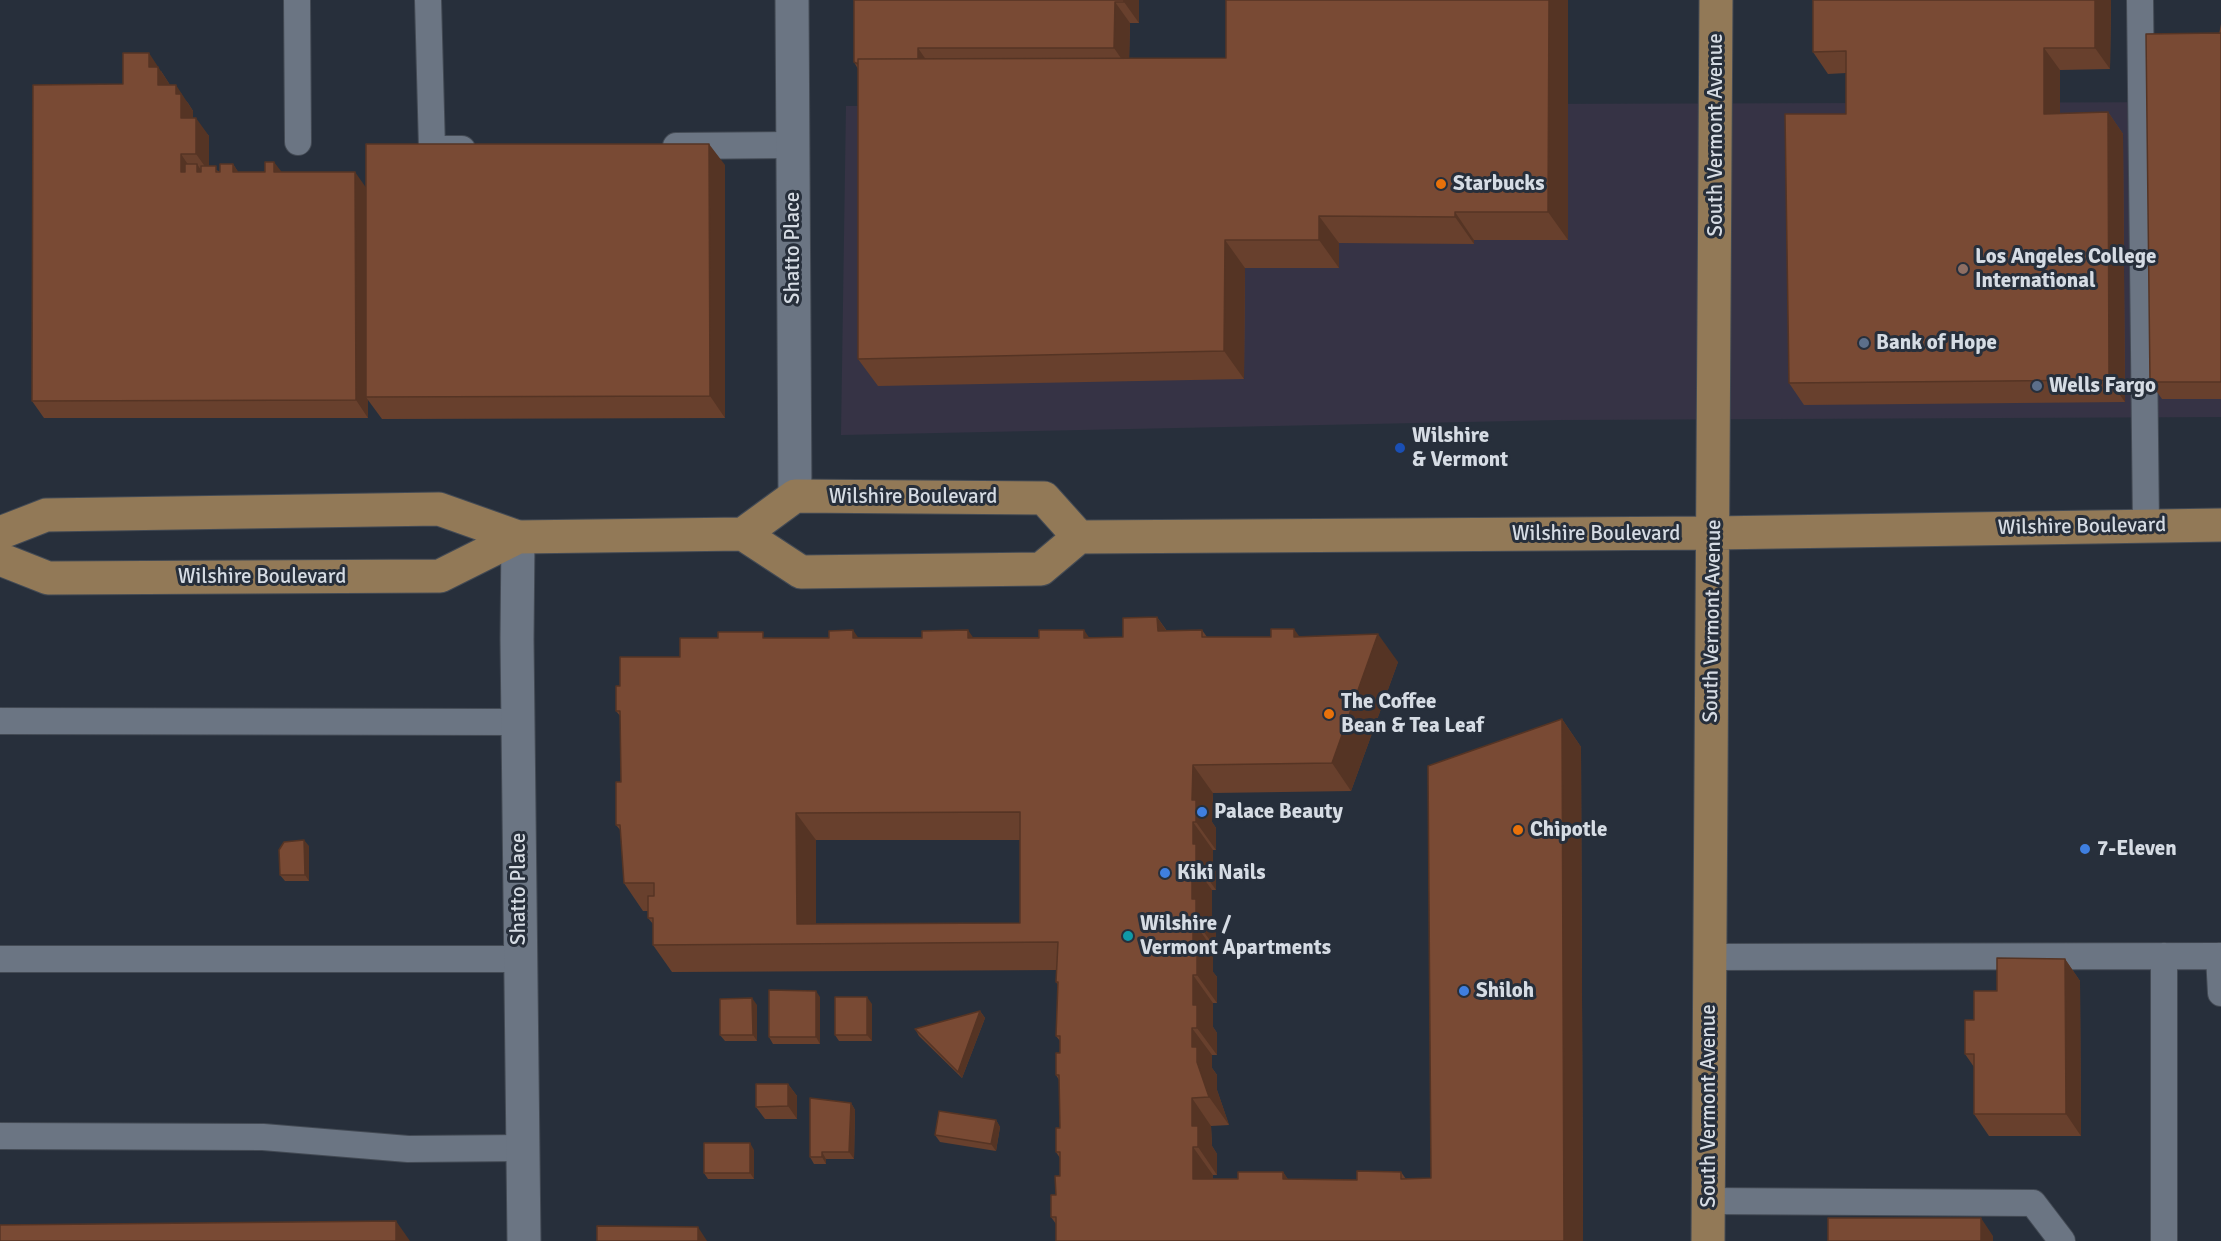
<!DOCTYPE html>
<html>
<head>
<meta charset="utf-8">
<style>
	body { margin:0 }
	canvas { display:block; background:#272f3b }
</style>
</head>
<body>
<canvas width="2221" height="1241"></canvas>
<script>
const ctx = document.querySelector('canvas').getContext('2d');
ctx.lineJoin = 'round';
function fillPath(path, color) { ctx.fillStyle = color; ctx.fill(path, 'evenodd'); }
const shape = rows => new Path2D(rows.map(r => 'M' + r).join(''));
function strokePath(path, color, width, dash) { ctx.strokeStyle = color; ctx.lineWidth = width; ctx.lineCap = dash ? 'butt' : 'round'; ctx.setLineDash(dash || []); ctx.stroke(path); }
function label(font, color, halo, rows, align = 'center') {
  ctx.font = font + ' Signika,sans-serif'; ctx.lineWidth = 6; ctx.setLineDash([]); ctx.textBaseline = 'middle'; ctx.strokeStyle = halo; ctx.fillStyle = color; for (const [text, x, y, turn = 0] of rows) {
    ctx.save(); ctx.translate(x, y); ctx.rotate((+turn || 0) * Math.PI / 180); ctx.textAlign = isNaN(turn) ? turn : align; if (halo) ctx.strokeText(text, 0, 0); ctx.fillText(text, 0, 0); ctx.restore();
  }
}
const commercial = shape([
	[2221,102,2221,417,1560,420,841,435,846,106]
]);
const lane = shape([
	[297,0,298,142],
	[428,0,432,149,462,149],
	[2140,0,2146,525],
	[676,146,792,145],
	[0,721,518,722],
	[2164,956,2164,1241],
	[2219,956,2221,993],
	[1709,957,2221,956],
	[0,959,520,959],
	[0,1136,263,1137,408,1149,523,1148],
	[1708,1201,2033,1203,2062,1241]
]);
const street = shape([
	[792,0,795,496],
	[518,537,517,639,524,1241]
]);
const primary = shape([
	[0,533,46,515,439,509,518,537,743,534,801,572,1041,569,1079,537,1714,533,2221,525],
	[743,534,795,496,1044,498,1079,537],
	[0,559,48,578,440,576,518,537],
	[1708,1241,1716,0]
]);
const wall = shape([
	[854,0,1139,0,1139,23,1130,23,1129,58,1226,58,1226,0,1568,0,1568,240,1474,240,1474,244,1339,243,1339,268,1245,268,1244,379,878,386,858,359,858,69,854,62],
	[2111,0,2110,69,2060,70,2060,114,2108,112,2123,134,2125,402,1804,405,1789,383,1846,114,1846,73,1828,74,1813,52],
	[2221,24,2221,399,2162,399,2150,382],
	[161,71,170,85,188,103,193,111,193,118,209,136,209,166,220,172,233,164,238,172,282,172,366,187,725,165,725,418,382,419,368,400,368,418,44,418,32,401,123,84],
	[1157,617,1167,631,1202,630,1207,637,1299,637,1398,662,1351,791,1213,793,1212,822,1216,828,1216,850,1213,850,1213,867,1216,872,1216,890,1212,890,1212,921,1216,927,1216,949,1213,949,1213,972,1217,977,1217,1003,1213,1003,1213,1027,1217,1033,1217,1055,1212,1055,1212,1068,1217,1075,1217,1090,1229,1125,1211,1126,1212,1146,1217,1154,1217,1175,1213,1175,1213,1179,1238,1179,1283,1172,1288,1180,1357,1180,1401,1172,1406,1179,1431,1178,1562,719,1581,747,1583,1241,1056,1224,1051,1217,1060,1176,1060,1158,1056,1152,1060,1128,1059,1080,1056,1075,1060,1053,1060,1041,1056,1036,1058,985,1056,982,1057,970,672,972,653,945,653,924,648,918,648,911,643,911,624,883,621,831,616,825,621,782,621,717,616,711,620,686,680,657,767,638,1123,637],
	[816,840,1020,840,1020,923,816,924],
	[309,846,309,881,285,881,280,875],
	[2065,959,2080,981,2081,1136,1989,1136,1974,1114,1974,1067,1965,1054,1997,991],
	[820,997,820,1044,773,1044,769,1037],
	[872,1004,872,1041,839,1041,835,1035],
	[757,1005,757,1041,725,1041,720,1035],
	[980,1011,985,1018,962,1078,919,1036,915,1029],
	[788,1084,797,1096,797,1119,765,1119,756,1107],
	[851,1103,855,1110,854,1159,826,1159,826,1164,814,1164,810,1157],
	[996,1120,1000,1127,996,1151,940,1142,935,1135],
	[754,1150,754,1179,708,1179,704,1173]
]);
const shadedWall = shape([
	[1124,0,1139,0,1139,23,1124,2],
	[1549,0,1568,0,1568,240,1548,212],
	[2095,0,2111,0,2110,69,2095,48],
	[1115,2,1130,23,1129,70,1114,48],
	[918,48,933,70,918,63],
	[2044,48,2060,70,2060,136,2044,114],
	[149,53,170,85,171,103,158,85,149,67],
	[176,85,193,111,193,136,181,118,176,94],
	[2108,112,2123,134,2125,402,2109,380],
	[196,118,209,136,209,172,196,154],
	[709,144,725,165,725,418,710,396],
	[181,154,193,172,181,172],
	[274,162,287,179,274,172],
	[197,164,209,182,197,172],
	[233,164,245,182,233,172],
	[355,172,367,189,366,397,368,400,368,418,356,400],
	[1455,212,1474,240,1474,244,1455,217],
	[1319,216,1339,243,1339,268,1319,240],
	[1225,240,1245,268,1244,379,1224,351],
	[1157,617,1176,645,1158,631],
	[1294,629,1314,657,1294,637],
	[853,630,872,658,853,638],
	[968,630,987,658,968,638],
	[1084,630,1103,658,1084,638],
	[1378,634,1398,662,1351,791,1332,763],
	[1562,719,1581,747,1583,1241,1564,1241],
	[1193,765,1213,793,1212,822,1216,828,1216,850,1196,822,1192,800],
	[796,813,816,840,816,944,797,924],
	[1193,822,1213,850,1213,867,1216,872,1216,890,1196,862,1193,844],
	[304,840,309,846,309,881,305,875],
	[1192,862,1212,890,1212,921,1216,927,1216,949,1196,921,1192,899],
	[1193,921,1213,949,1213,972,1217,977,1217,1003,1197,975,1193,950],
	[2065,959,2080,981,2081,1136,2066,1114],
	[1193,975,1213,1003,1213,1027,1217,1033,1217,1055,1197,1028,1193,1005],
	[816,991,820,997,820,1044,816,1037],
	[867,997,872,1004,872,1041,867,1035],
	[752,998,757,1005,757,1041,753,1035],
	[980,1011,985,1018,962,1078,958,1072],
	[1192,1028,1212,1055,1212,1068,1217,1075,1217,1090,1229,1125,1209,1097,1192,1047],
	[788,1084,797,1096,797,1119,788,1106],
	[1192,1098,1211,1126,1212,1146,1217,1154,1217,1175,1198,1147,1192,1126],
	[851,1103,855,1110,854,1159,849,1152],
	[996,1120,1000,1127,996,1151,991,1144],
	[750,1143,754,1150,754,1179,750,1173],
	[1193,1147,1213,1175,1213,1206,1193,1179],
	[822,1152,826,1159,826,1164,822,1157],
	[1283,1172,1303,1200,1283,1179],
	[1981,1218,1993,1236,1993,1241,1981,1241],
	[396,1221,410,1241,396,1241],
	[698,1227,707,1241,698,1241]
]);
const building = shape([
	[854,0,1124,0,1124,2,1115,2,1114,48,918,48,918,59,858,59,858,64,854,62,854,0],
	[1226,0,1549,0,1548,212,1455,212,1455,217,1319,216,1319,240,1225,240,1224,351,858,359,858,59,1226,58,1226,0],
	[1813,0,2095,0,2095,48,2044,48,2044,114,2108,112,2109,380,1789,383,1785,114,1846,114,1846,51,1813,52,1813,0],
	[2221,33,2221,382,2150,382,2146,34,2221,33],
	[123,53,149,53,149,67,158,67,158,85,176,85,176,94,181,94,181,118,196,118,196,154,181,154,181,172,185,172,185,164,197,164,197,172,201,172,201,166,216,166,216,172,220,172,220,164,233,164,233,172,265,172,265,162,274,162,274,172,355,172,356,400,32,401,33,85,123,84,123,53],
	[366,144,709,144,710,396,366,397,366,144],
	[1157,617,1158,631,1202,630,1202,637,1271,637,1271,629,1294,629,1294,637,1378,634,1332,763,1193,765,1192,800,1196,800,1196,822,1193,822,1193,844,1196,844,1196,862,1192,862,1192,899,1196,899,1196,921,1193,921,1193,950,1197,950,1197,975,1193,975,1193,1005,1197,1005,1197,1028,1192,1028,1192,1047,1197,1047,1197,1062,1209,1097,1192,1098,1192,1126,1198,1126,1198,1147,1193,1147,1193,1179,1238,1179,1238,1172,1283,1172,1283,1179,1357,1180,1357,1171,1401,1172,1401,1179,1431,1178,1428,766,1562,719,1564,1241,1056,1241,1056,1217,1051,1217,1051,1195,1056,1195,1055,1176,1060,1176,1060,1152,1056,1152,1056,1128,1060,1128,1059,1075,1056,1075,1056,1053,1060,1053,1060,1036,1056,1036,1058,982,1056,982,1058,942,653,945,653,918,648,918,648,896,654,896,654,883,624,883,620,825,616,825,616,782,621,782,620,711,616,711,616,686,620,686,620,657,680,657,680,638,718,638,718,632,763,632,763,638,829,638,829,631,853,630,853,638,922,638,922,631,968,630,968,638,1039,638,1039,630,1084,630,1084,638,1123,637,1123,618,1157,617],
	[1020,812,1020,923,797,924,796,813,1020,812],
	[304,840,305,875,280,875,279,850,284,842,304,840],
	[1997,958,2065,959,2066,1114,1974,1114,1974,1054,1965,1054,1965,1020,1974,1020,1974,991,1997,991,1997,958],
	[769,990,816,991,816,1037,769,1037,769,990],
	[835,997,867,997,867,1035,835,1035,835,997],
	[752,998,753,1035,720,1035,720,999,752,998],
	[980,1011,958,1072,915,1029,980,1011],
	[756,1084,788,1084,788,1106,756,1107,756,1084],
	[810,1098,851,1103,849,1152,822,1152,822,1157,810,1157,810,1098],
	[939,1111,996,1120,991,1144,935,1135,939,1111],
	[704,1143,750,1143,750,1173,704,1173,704,1143],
	[1828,1218,1981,1218,1981,1241,1828,1241,1828,1218],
	[396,1221,396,1241,0,1241,0,1225,396,1221],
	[597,1226,698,1227,698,1241,597,1241,597,1226]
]);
const markers = [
	[1441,184,6,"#e8710a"],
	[1963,269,6,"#8d6e63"],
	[1864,343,6,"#5c6f8a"],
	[2037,386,6,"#5c6f8a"],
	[1400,448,6,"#1a4fb4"],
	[1329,714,6,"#e8710a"],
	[1202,812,6,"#3f7fe0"],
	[1518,830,6,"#e8710a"],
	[2085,849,6,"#3f7fe0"],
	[1165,873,6,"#3f7fe0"],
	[1128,936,6,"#0f9aa8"],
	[1464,991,6,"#3f7fe0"]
];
const streetNames = [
	["South Vermont Avenue",1716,135,-90],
	["Shatto Place",793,248,-90],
	["Wilshire Boulevard",913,497],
	["Wilshire Boulevard",2082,527,-1],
	["Wilshire Boulevard",1596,534],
	["Wilshire Boulevard",262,577],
	["South Vermont Avenue",1713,621,-89],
	["Shatto Place",519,889,-90],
	["South Vermont Avenue",1709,1106,-90]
];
const poiNames = [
	["Starbucks",1453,184],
	["Los Angeles College",1975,257],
	["International",1975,281],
	["Bank of Hope",1876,343],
	["Wells Fargo",2049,386],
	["Wilshire",1412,436],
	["& Vermont",1412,460],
	["The Coffee",1341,702],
	["Bean & Tea Leaf",1341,726],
	["Palace Beauty",1214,812],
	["Chipotle",1530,830],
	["7-Eleven",2097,849],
	["Kiki Nails",1177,873],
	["Wilshire /",1140,924],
	["Vermont Apartments",1140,948],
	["Shiloh",1476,991]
];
fillPath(commercial, '#363345');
strokePath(lane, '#434a54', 28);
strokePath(street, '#434a54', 35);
strokePath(primary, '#434a54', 35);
strokePath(lane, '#6b7583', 26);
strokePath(street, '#6b7583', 33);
strokePath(primary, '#927957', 33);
fillPath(wall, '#68402d');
fillPath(shadedWall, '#553424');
fillPath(building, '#794a34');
strokePath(building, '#553424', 1.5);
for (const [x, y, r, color] of markers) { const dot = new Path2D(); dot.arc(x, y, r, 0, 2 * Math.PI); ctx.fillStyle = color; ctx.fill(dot); strokePath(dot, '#272f3b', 2); }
label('21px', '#d6dce4', '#272f3b', streetNames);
label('bold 21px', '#d6dce4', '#272f3b', poiNames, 'left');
</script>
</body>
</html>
